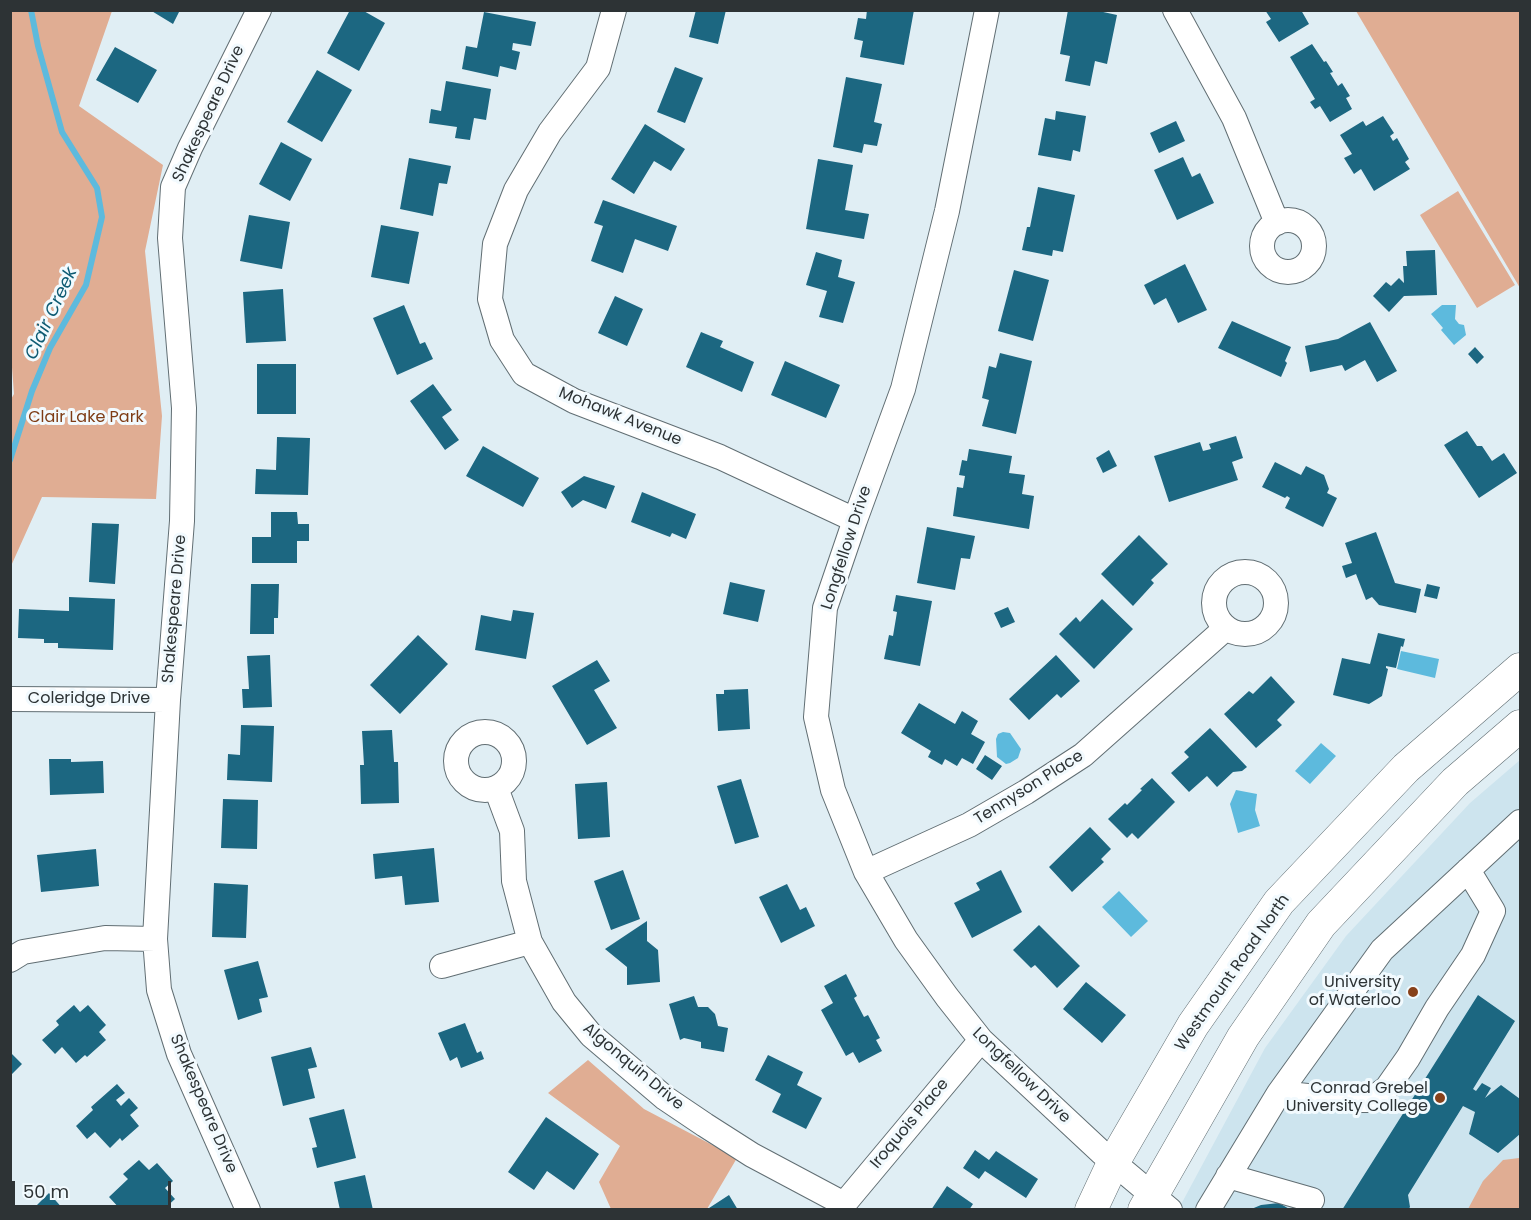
<!DOCTYPE html>
<html>
<head>
<meta charset="utf-8">
<style>
	body { margin:0 }
	#map { position:relative; width:1531px; height:1220px; overflow:hidden; background:#e0eef4; font-family:Poppins,sans-serif }
	canvas { display:block }
	.frame { position:absolute; inset:0; border:12px solid #2d3335; pointer-events:none }
	.scale { position:absolute; left:12px; top:1181px; width:159px; height:27px; box-sizing:border-box; border:3px solid #2d3335; border-top:0; padding-left:8px; font-size:18px; line-height:21px; white-space:nowrap; color:#2d3335; -webkit-text-stroke:4px #f2fafe; paint-order:stroke }
</style>
</head>
<body>
<div id="map">
<canvas width="1531" height="1220"></canvas>
<div class="frame"></div>
<div class="scale">50 m</div>
</div>
<script>
const ctx = document.querySelector('canvas').getContext('2d');
ctx.lineJoin = 'round';
function fillPath(path, color) { ctx.fillStyle = color; ctx.fill(path, 'evenodd'); }
const shape = rows => new Path2D(rows.map(r => 'M' + r).join(''));
function strokePath(path, color, width, dash) { ctx.strokeStyle = color; ctx.lineWidth = width; ctx.lineCap = dash ? 'butt' : 'round'; ctx.setLineDash(dash || []); ctx.stroke(path); }
function label(font, color, halo, rows, align = 'center') {
  ctx.font = font + ' Poppins,sans-serif'; ctx.lineWidth = 6; ctx.setLineDash([]); ctx.textBaseline = 'middle'; ctx.strokeStyle = halo; ctx.fillStyle = color; for (const [text, x, y, turn = 0] of rows) {
    ctx.save(); ctx.translate(x, y); ctx.rotate((+turn || 0) * Math.PI / 180); ctx.textAlign = isNaN(turn) ? turn : align; if (halo) ctx.strokeText(text, 0, 0); ctx.fillText(text, 0, 0); ctx.restore();
  }
}
const built = shape([
	[1520,760,1520,1209,1178,1210,1265,1048,1346,936,1470,803]
]);
const green = shape([
	[11,10,112,11,79,106,163,165,145,251,162,416,156,499,42,497,11,566,10,401,14,394,10,341],
	[1356,11,1520,11,1520,288],
	[1458,191,1515,285,1477,308,1420,215],
	[588,1060,644,1109,737,1158,707,1209,611,1209,599,1182,620,1146,548,1093],
	[1519,1158,1520,1159,1520,1209,1468,1209,1483,1181,1503,1160]
]);
const water = shape([
	[1442,305,1456,305,1455,319,1459,324,1464,325,1466,335,1454,345,1441,330,1443,328,1431,314],
	[1401,651,1439,659,1435,678,1397,669],
	[1003,732,1010,733,1021,749,1018,758,1010,763,1006,764,997,757,996,739,998,734],
	[1321,743,1336,756,1310,784,1295,771],
	[1236,790,1257,794,1255,810,1260,826,1238,833,1230,804],
	[1119,891,1148,921,1131,937,1102,907]
]);
const stream = shape([
	[10,460,32,391,50,348,86,285,102,217,97,188,62,132,38,46,31,10]
]);
const building = shape([
	[150,10,180,10,173,24],
	[350,10,362,10,385,23,359,71,327,53],
	[696,10,726,10,718,44,689,37],
	[867,10,914,10,904,65,860,57,863,41,854,39,858,18,866,19],
	[1068,10,1094,10,1117,15,1107,64,1095,61,1090,86,1065,81,1070,56,1060,54],
	[1265,10,1301,10,1309,24,1279,42,1266,22,1271,19],
	[484,12,536,22,531,46,513,43,512,50,520,52,516,70,500,66,498,77,462,69,466,46,477,48],
	[1312,44,1324,62,1326,61,1333,72,1330,73,1338,86,1342,83,1350,96,1346,98,1352,109,1330,122,1320,106,1315,109,1310,102,1315,99,1290,57],
	[115,47,157,70,138,103,96,80],
	[675,67,703,78,685,123,657,112],
	[317,70,352,90,322,142,287,122],
	[846,77,882,84,874,122,882,124,877,146,864,144,862,153,833,147],
	[446,81,491,89,486,120,474,118,470,140,455,138,457,127,429,123,431,109,441,111],
	[1056,111,1086,116,1080,152,1073,150,1071,161,1038,155,1045,118,1055,120],
	[1383,116,1394,133,1390,136,1393,141,1397,138,1409,159,1405,162,1410,169,1374,191,1361,169,1354,174,1344,158,1352,154,1340,135,1363,121,1366,126],
	[1176,121,1185,141,1159,153,1150,133],
	[645,124,685,149,671,171,654,161,634,194,611,179],
	[281,142,312,159,290,201,259,184],
	[1183,157,1192,177,1200,173,1214,203,1177,220,1154,170],
	[409,158,451,166,447,184,439,183,433,216,400,209],
	[818,159,853,165,845,210,869,214,864,239,806,229],
	[1038,187,1075,195,1063,252,1053,250,1052,256,1022,250,1027,227,1030,227],
	[603,200,677,226,668,251,635,239,623,273,591,261,603,226,594,223],
	[249,215,290,222,282,269,240,261],
	[381,225,419,232,409,284,371,277],
	[1435,250,1437,295,1404,296,1389,312,1373,296,1386,282,1391,286,1399,278,1404,283,1403,266,1407,266,1406,251],
	[816,252,842,260,838,277,855,282,843,323,819,317,827,291,806,285],
	[1185,264,1207,310,1178,323,1166,298,1154,305,1144,285],
	[1014,270,1049,280,1033,341,998,331],
	[283,289,286,341,246,343,243,292],
	[615,296,643,309,627,346,598,333],
	[404,305,420,344,425,342,433,359,397,375,373,318],
	[1232,321,1291,347,1285,361,1287,363,1281,377,1218,348],
	[1370,322,1397,371,1377,382,1365,360,1345,371,1342,365,1310,372,1305,346,1338,339],
	[701,332,723,341,720,347,754,362,742,392,686,367],
	[1475,347,1484,357,1477,364,1468,354],
	[1000,353,1032,361,1016,434,982,426,989,400,982,398,989,366,996,368],
	[785,361,840,385,826,418,771,395],
	[257,364,296,364,296,414,257,414],
	[433,384,452,410,442,417,459,440,445,450,410,401],
	[1467,431,1477,446,1482,446,1492,461,1504,453,1517,473,1479,498,1444,445],
	[1236,436,1243,458,1232,462,1238,480,1169,502,1154,456,1200,442,1203,451,1211,449,1209,444],
	[277,437,310,438,308,495,255,494,256,469,276,470],
	[483,446,539,478,523,507,466,476],
	[969,449,1012,456,1009,473,1025,475,1022,494,1034,496,1029,529,953,516,957,487,963,488,965,476,959,475,962,460,967,461],
	[1109,450,1117,466,1103,473,1096,458],
	[1275,462,1301,475,1306,466,1324,475,1329,489,1327,493,1337,498,1323,527,1285,508,1290,498,1287,496,1285,498,1262,487],
	[584,476,615,486,606,509,583,500,572,508,561,492],
	[642,492,696,514,686,539,672,533,670,537,631,522],
	[271,512,297,512,298,524,309,524,309,541,297,541,297,563,252,563,252,537,271,537],
	[92,523,119,524,115,584,89,582],
	[927,527,975,536,970,559,961,558,955,590,917,583],
	[1376,532,1395,583,1421,589,1416,613,1379,605,1372,597,1366,600,1356,574,1346,578,1342,566,1352,563,1345,543],
	[1139,535,1168,564,1151,580,1154,583,1133,606,1101,574],
	[730,582,765,590,758,622,723,614],
	[251,584,279,584,278,618,274,618,274,634,250,634],
	[1427,584,1440,587,1437,599,1424,596],
	[896,595,932,601,920,666,884,659,889,635,893,636,897,612,893,611],
	[69,597,115,599,113,650,58,648,58,643,44,643,44,639,18,638,19,609,69,611],
	[1102,599,1133,629,1094,669,1059,634,1076,617,1080,622],
	[1008,607,1015,622,1001,628,994,613],
	[513,610,534,613,526,659,475,650,481,615,511,621],
	[1378,633,1405,639,1403,647,1401,646,1396,668,1386,666,1386,668,1388,669,1382,696,1369,704,1333,695,1342,658,1370,664],
	[418,635,448,664,400,714,370,685],
	[270,655,272,707,243,708,242,689,249,689,247,656],
	[1056,655,1080,681,1061,698,1057,694,1029,720,1009,699],
	[597,660,610,681,594,690,617,728,587,745,552,686],
	[1271,676,1295,702,1277,720,1282,725,1256,748,1224,714,1249,691,1253,694],
	[748,689,750,729,718,731,716,694,724,694,724,690],
	[919,703,955,724,962,711,978,721,971,734,985,742,973,764,962,758,957,766,945,759,942,765,928,757,931,751,901,733],
	[241,725,274,726,272,782,227,780,228,754,240,755],
	[1210,728,1247,767,1242,771,1233,772,1217,787,1207,776,1189,792,1171,773,1189,757,1184,752],
	[392,730,394,762,398,762,399,803,361,804,360,765,364,765,362,731],
	[985,755,1002,766,992,780,976,769],
	[49,759,71,759,71,762,103,761,104,793,50,795],
	[1152,778,1175,802,1138,839,1132,833,1127,838,1108,819,1125,803,1127,805,1142,790,1140,789],
	[741,779,759,837,735,844,717,786],
	[607,782,610,837,578,839,575,784],
	[223,799,258,800,257,849,221,848],
	[1090,827,1111,849,1101,859,1104,862,1072,892,1049,867],
	[434,848,439,902,405,905,402,876,375,879,373,854],
	[96,849,99,886,41,892,37,855],
	[623,870,640,919,611,930,594,881],
	[1001,870,1022,912,972,938,954,903,980,890,976,883],
	[214,883,248,885,246,938,212,937],
	[787,884,800,910,806,907,815,926,781,943,759,897],
	[647,921,647,941,658,950,660,982,627,985,627,967,605,949],
	[1039,925,1080,966,1057,988,1035,965,1031,968,1013,950],
	[258,961,268,997,259,999,262,1012,238,1020,224,970],
	[846,974,857,996,854,998,864,1017,868,1015,880,1038,876,1040,882,1051,859,1063,853,1052,846,1056,821,1010,833,1003,824,986],
	[1086,982,1126,1015,1102,1043,1063,1009],
	[1478,995,1515,1021,1473,1089,1476,1091,1482,1083,1491,1088,1485,1098,1501,1085,1520,1099,1520,1134,1498,1153,1469,1134,1475,1112,1463,1106,1408,1195,1410,1207,1408,1210,1342,1210],
	[694,996,698,1007,708,1007,715,1014,718,1026,728,1028,724,1052,701,1048,701,1042,684,1038,680,1040,669,1004],
	[74,1005,80,1012,88,1005,106,1025,99,1032,106,1040,87,1057,85,1055,76,1063,62,1047,55,1054,42,1040,59,1025,56,1021],
	[465,1023,477,1053,481,1051,484,1059,461,1068,457,1057,450,1061,438,1033],
	[311,1047,317,1067,308,1069,315,1098,283,1106,271,1057],
	[10,1052,22,1064,10,1076],
	[768,1055,803,1072,797,1085,822,1098,806,1129,772,1112,781,1094,755,1080],
	[117,1084,125,1093,116,1100,121,1106,129,1098,138,1108,130,1115,139,1126,122,1141,120,1138,110,1148,95,1132,87,1139,76,1126,93,1110,91,1107],
	[344,1109,356,1158,317,1168,312,1148,317,1147,309,1118],
	[546,1117,599,1154,574,1190,547,1171,534,1190,508,1172],
	[975,1150,989,1160,996,1151,1038,1179,1026,1198,985,1171,979,1179,963,1168],
	[139,1160,149,1170,157,1163,173,1181,165,1188,175,1199,163,1210,132,1210,128,1205,124,1210,121,1210,109,1197,128,1179,123,1174],
	[365,1175,373,1210,340,1210,334,1182],
	[947,1186,973,1204,969,1210,931,1210],
	[49,1193,64,1210,32,1210],
	[729,1195,738,1210,706,1210],
	[1279,1203,1291,1210,1249,1210,1261,1205]
]);
const minor = shape([
	[614,10,598,68,550,132,516,190,495,244,490,299,502,340,524,374,574,401,720,457,855,520],
	[987,10,947,211,903,389,855,520,825,608,816,717,833,790,866,872,906,940,947,997,981,1040,1101,1152,1170,1210],
	[1175,10,1234,118,1277,223],
	'1262 246a26 26 0 1 1 52 0a26 26 0 1 1-52 0Z',
	'1214 603a31 31 0 1 1 62 0a31 31 0 1 1-62 0Z',
	[10,699,168,700],
	'456 761a29 29 0 1 1 58 0a29 29 0 1 1-58 0Z',
	[496,788,512,831,514,881,530,942,564,1002,591,1035,665,1098,705,1125,752,1155,844,1204],
	[866,872,969,825,1026,792,1083,755,1226,628],
	[10,960,23,952,105,938,155,939],
	[442,966,530,942],
	[1279,1093,1345,1100,1370,1100,1387,1088,1408,1058,1437,1008,1473,955,1493,911,1468,870],
	[1228,1176,1312,1200],
	[248,1210,179,1054,159,990,155,939,168,700,182,521,184,408,170,238,173,187,190,148,259,10],
	[841,1210,844,1204,981,1040],
	[1208,1210,1279,1093,1382,950,1520,822]
]);
const major = shape([
	[1091,1210,1113,1163,1193,1025,1279,902,1406,768,1520,669],
	[1144,1210,1243,1037,1321,924,1455,782,1520,726]
]);
const markers = [
	[1413,992,6,"#87411a"],
	[1440,1098,6,"#87411a"]
];
const streetNames = [
	["Shakespeare Drive",209,114,-65],
	["Mohawk Avenue",620,417,22],
	["Longfellow Drive",847,548,-72],
	["Shakespeare Drive",175,609,-85],
	["Coleridge Drive",89,699],
	["Tennyson Place",1029,788,-32],
	["Westmount Road North",1233,973,-55],
	["Algonquin Drive",633,1067,40],
	["Longfellow Drive",1021,1076,44],
	["Shakespeare Drive",203,1104,67],
	["Iroquois Place",910,1124,-50]
];
const parkNames = [
	["Clair Lake Park",86,418]
];
const poiNames = [
	["University",1401,983],
	["of Waterloo",1401,1001],
	["Conrad Grebel",1428,1089],
	["University College",1428,1107]
];
const waterNames = [
	["Clair Creek",52,314,-65]
];
fillPath(built, '#cde4ee');
fillPath(green, '#e0ad93');
fillPath(water, '#5dbadd');
strokePath(stream, '#5dbadd', 6);
fillPath(building, '#1c6781');
strokePath(minor, '#616e73', 26);
strokePath(major, '#616e73', 33);
strokePath(minor, '#fff', 24);
strokePath(major, '#fff', 32);
for (const [x, y, r, color] of markers) { const dot = new Path2D(); dot.arc(x, y, r, 0, 2 * Math.PI); ctx.fillStyle = color; ctx.fill(dot); strokePath(dot, '#f2fafe', 2); }
label('16px', '#2d3335', '#f2fafe', streetNames);
label('16px', '#7e3c15', '#f2fafe', parkNames);
label('16px', '#2d3335', '#f2fafe', poiNames, 'right');
label('italic 18px', '#0e5b73', '#f2fafe', waterNames);
</script>
</body>
</html>
